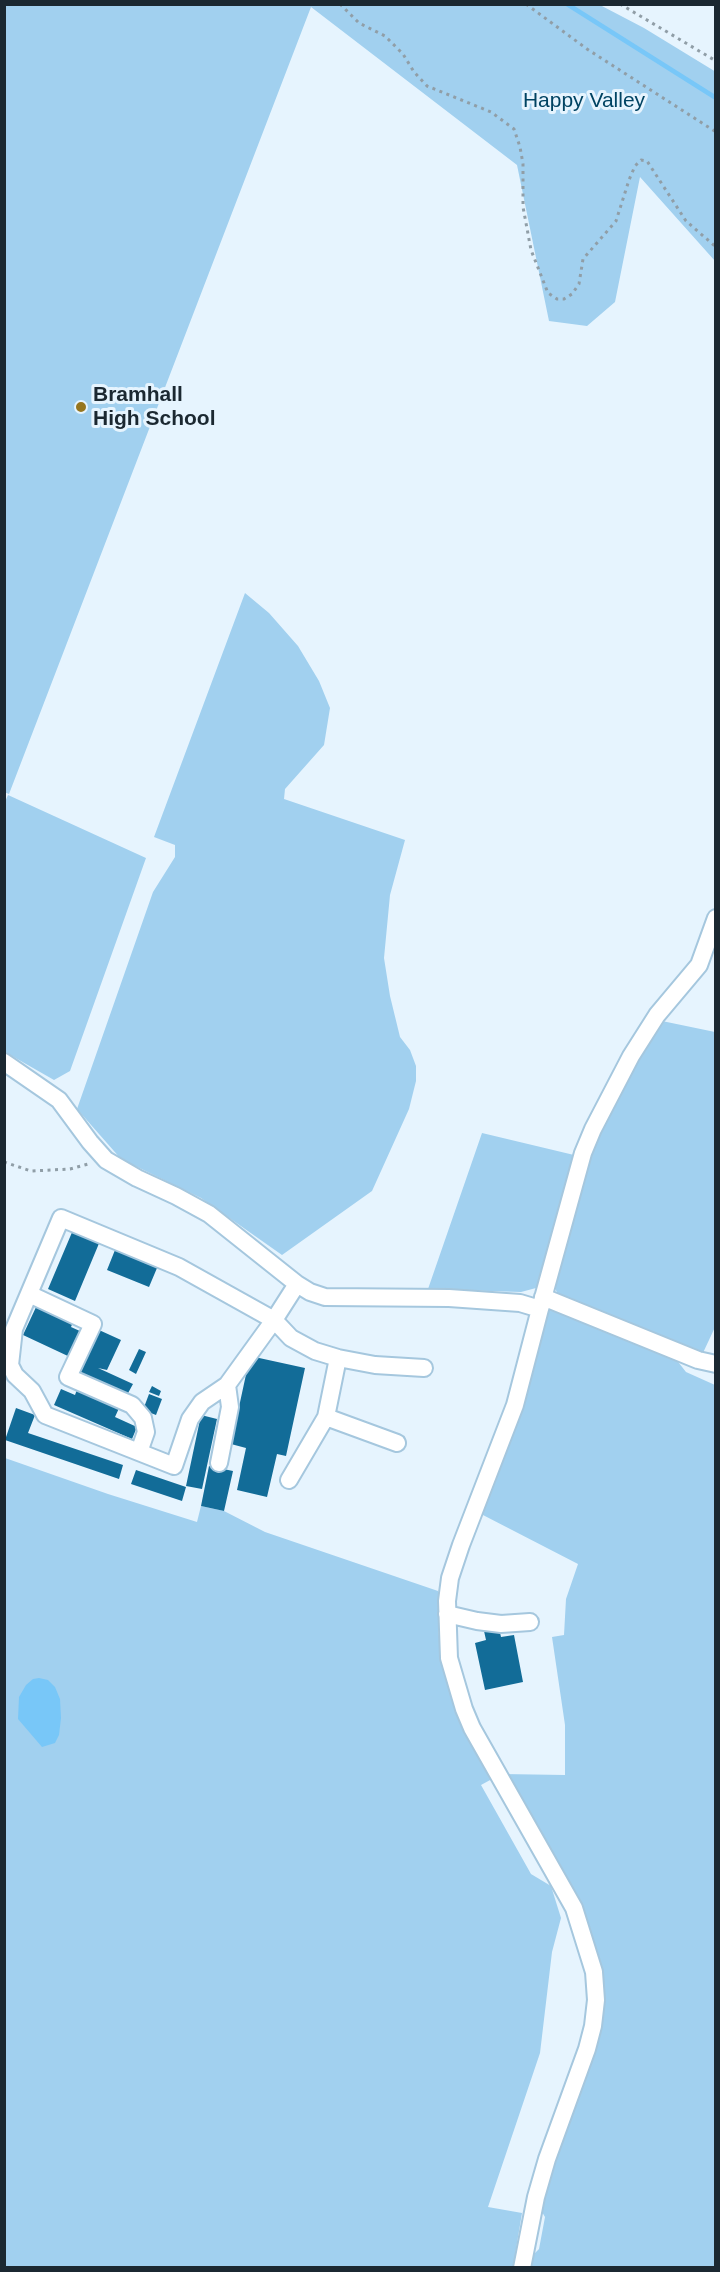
<!DOCTYPE html>
<html>
<head>
<meta charset="utf-8">
<style>
	body { margin:0 }
	#map { position:relative; width:720px; height:2272px; overflow:hidden; background:#e6f4fe; font-family:Helvetica,sans-serif }
	canvas { display:block }
	.frame { position:absolute; inset:0; border:6px solid #1b2831; pointer-events:none }
</style>
</head>
<body>
<div id="map">
<canvas width="720" height="2272"></canvas>
<div class="frame"></div>
</div>
<script>
const ctx = document.querySelector('canvas').getContext('2d');
ctx.lineJoin = 'round';
function fillPath(path, color) { ctx.fillStyle = color; ctx.fill(path, 'evenodd'); }
const shape = rows => new Path2D(rows.map(r => 'M' + r).join(''));
function strokePath(path, color, width, dash) { ctx.strokeStyle = color; ctx.lineWidth = width; ctx.lineCap = dash ? 'butt' : 'round'; ctx.setLineDash(dash || []); ctx.stroke(path); }
function label(font, color, halo, rows, align = 'center') {
  ctx.font = font + ' Helvetica,sans-serif'; ctx.lineWidth = 6; ctx.setLineDash([]); ctx.textBaseline = 'middle'; ctx.strokeStyle = halo; ctx.fillStyle = color; for (const [text, x, y, turn = 0] of rows) {
    ctx.save(); ctx.translate(x, y); ctx.rotate((+turn || 0) * Math.PI / 180); ctx.textAlign = isNaN(turn) ? turn : align; if (halo) ctx.strokeText(text, 0, 0); ctx.fillText(text, 0, 0); ctx.restore();
  }
}
const green = shape([
	[5,4,600,5,644,28,716,72,715,261,640,177,615,302,587,326,549,321,517,165,311,7,9,794,4,792],
	[245,593,269,613,298,646,319,681,330,708,324,745,285,789,284,799,405,840,390,895,384,958,390,996,400,1037,410,1050,416,1066,416,1081,409,1109,372,1191,282,1255,201,1198,121,1159,77,1109,153,892,175,857,175,845,154,837],
	[8,795,146,858,70,1071,54,1080,5,1052,4,804],
	[662,1021,715,1032,716,1325,702,1355,559,1297,555,1288,575,1207,594,1146,613,1103],
	[482,1133,574,1155,540,1279,536,1288,521,1292,428,1289],
	[548,1307,675,1358,686,1372,715,1385,715,2267,529,2267,531,2257,539,2249,545,2217,539,2207,599,1970,502,1774,565,1775,565,1725,552,1637,564,1635,566,1599,578,1564,481,1514],
	[5,1458,108,1494,197,1522,201,1506,224,1511,265,1532,438,1591,438,1628,440,1646,492,1779,481,1785,531,1874,551,1886,561,1918,552,1952,540,2053,488,2207,522,2213,513,2267,5,2268]
]);
const water = shape([
	[39,1678,48,1680,55,1687,60,1699,61,1718,59,1735,55,1743,42,1747,18,1719,19,1697,26,1685,33,1679]
]);
const stream = shape([
	[567,4,716,98]
]);
const building = shape([
	[73,1230,100,1241,75,1301,48,1289],
	[115,1250,157,1268,149,1287,107,1270],
	[37,1305,73,1322,71,1327,82,1332,70,1357,23,1335],
	[99,1330,121,1340,107,1370,98,1368,133,1384,127,1395,79,1372],
	[139,1349,146,1352,136,1374,129,1370],
	[250,1356,305,1368,286,1456,277,1454,267,1497,237,1490,246,1448,231,1444],
	[152,1386,161,1391,159,1396,149,1392],
	[78,1387,120,1406,115,1417,137,1427,132,1439,54,1405,61,1389,75,1395],
	[149,1394,162,1399,156,1415,143,1410],
	[16,1408,35,1415,28,1433,123,1465,119,1479,5,1440],
	[201,1415,217,1419,202,1489,186,1486],
	[209,1466,233,1471,224,1511,201,1506],
	[136,1470,186,1487,182,1501,131,1484],
	[499,1628,501,1637,514,1635,523,1682,485,1690,475,1643,486,1640,484,1631]
]);
const path = shape([
	[340,4,359,23,385,36,403,54,414,72,427,86,491,112,514,129,520,147,523,164,523,207,531,250,548,293,557,299,564,299,572,294,579,284,583,259,616,221,629,180,635,166,641,160,647,161,686,221,716,247],
	[526,4,587,49,716,132],
	[620,4,716,61],
	[4,1162,31,1171,70,1169,88,1164]
]);
const minor = shape([
	[4,1062,59,1100,90,1142,106,1160,137,1178,176,1196,209,1214,297,1284,310,1292,325,1297,449,1298,520,1303,540,1309,515,1405,461,1545,450,1578,447,1601,449,1658,464,1709,472,1728,574,1908,594,1972,596,2000,593,2026,587,2049,547,2159,536,2197,522,2268],
	[297,1284,274,1320,227,1385,202,1402,190,1419,174,1466,45,1415,32,1391,15,1375,10,1365,14,1329,61,1218,179,1267,274,1320,291,1338,315,1351,338,1358,375,1365,424,1368],
	[29,1294,93,1324,68,1377,132,1405,143,1418,146,1432,139,1452],
	[543,1297,698,1360,716,1364],
	[540,1309,583,1153,593,1129,631,1056,657,1015,699,965,716,918],
	[326,1417,397,1443],
	[219,1463,230,1407,227,1385],
	[289,1480,326,1417,338,1358],
	[447,1614,477,1621,501,1624,530,1622]
]);
const markers = [
	[81,407,6,"#96761e"]
];
const parkNames = [
	["Happy Valley",584,101]
];
const poiNames = [
	["Bramhall",93,395],
	["High School",93,419]
];
fillPath(green, '#a1d0ef');
fillPath(water, '#78c7f8');
strokePath(stream, '#78c7f8', 4.5);
fillPath(building, '#126c98');
strokePath(minor, '#a5c7de', 20);
strokePath(path, '#909ea7', 3, [3, 4.5]);
strokePath(minor, '#fff', 16);
for (const [x, y, r, color] of markers) { const dot = new Path2D(); dot.arc(x, y, r, 0, 2 * Math.PI); ctx.fillStyle = color; ctx.fill(dot); strokePath(dot, '#e6f4fe', 2); }
label('21px', '#004362', '#e6f4fe', parkNames);
label('bold 21px', '#1b2831', '#e6f4fe', poiNames, 'left');
</script>
</body>
</html>
